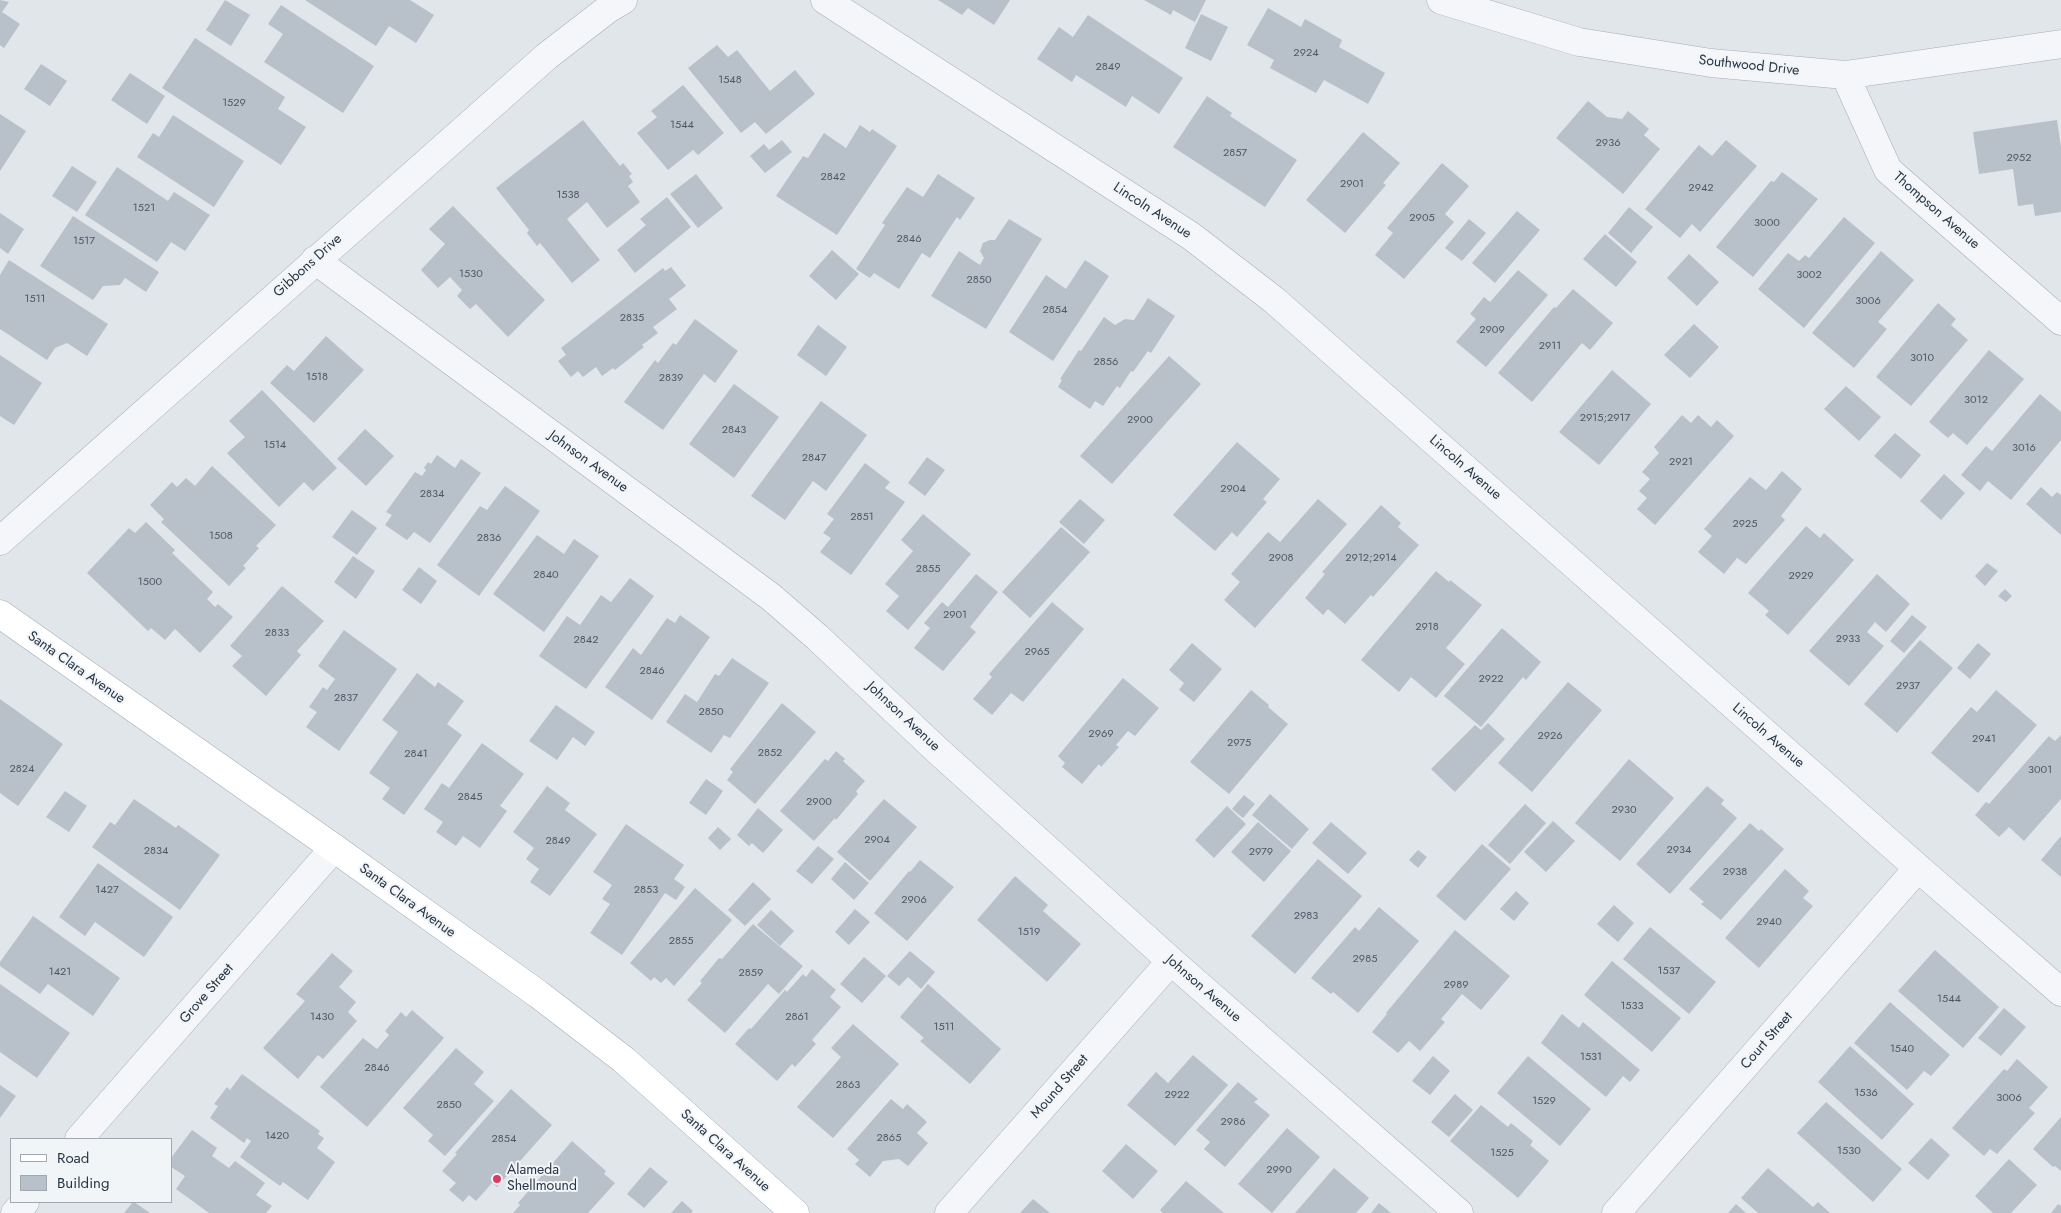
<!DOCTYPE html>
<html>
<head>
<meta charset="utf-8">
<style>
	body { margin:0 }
	#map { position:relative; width:2061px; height:1213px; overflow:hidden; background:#e1e6eb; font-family:Jost,sans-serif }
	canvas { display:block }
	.legend { position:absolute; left:10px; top:1138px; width:162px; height:65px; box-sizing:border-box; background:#f1f5f8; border:1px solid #a1a8b0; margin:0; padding:6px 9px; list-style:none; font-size:15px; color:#283545 }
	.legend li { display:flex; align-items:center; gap:10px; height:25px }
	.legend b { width:25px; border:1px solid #a1a8b0 }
</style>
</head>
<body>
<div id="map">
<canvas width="2061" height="1213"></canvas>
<ul class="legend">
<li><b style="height:6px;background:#fff"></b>Road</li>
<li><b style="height:14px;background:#b8c0c9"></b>Building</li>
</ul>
</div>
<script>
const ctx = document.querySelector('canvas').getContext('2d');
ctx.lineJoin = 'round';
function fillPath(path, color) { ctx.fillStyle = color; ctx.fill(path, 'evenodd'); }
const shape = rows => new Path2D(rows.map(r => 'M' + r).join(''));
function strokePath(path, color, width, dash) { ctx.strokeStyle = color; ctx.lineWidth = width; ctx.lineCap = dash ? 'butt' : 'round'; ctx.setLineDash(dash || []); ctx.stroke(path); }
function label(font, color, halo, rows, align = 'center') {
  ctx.font = font + ' Jost,sans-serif'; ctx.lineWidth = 4; ctx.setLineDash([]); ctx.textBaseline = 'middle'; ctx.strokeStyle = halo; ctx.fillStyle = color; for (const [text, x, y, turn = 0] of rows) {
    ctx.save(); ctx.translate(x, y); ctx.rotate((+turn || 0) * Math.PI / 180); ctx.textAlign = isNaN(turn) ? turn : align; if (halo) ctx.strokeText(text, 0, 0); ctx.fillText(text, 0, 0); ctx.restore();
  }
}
const building = shape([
	[0,0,9,2,2,12,20,24,4,48,0,45],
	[225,0,250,15,231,46,206,30],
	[305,0,410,0,434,15,416,43,389,26,376,46],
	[938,0,1010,0,994,25,968,8,962,15],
	[1144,0,1206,0,1195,22,1173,10,1171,15],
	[281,5,374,66,343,113,264,62,283,34,268,24],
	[1268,8,1301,27,1305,19,1342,40,1339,47,1385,73,1368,104,1324,80,1316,93,1270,68,1274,60,1247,45],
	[1201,14,1228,27,1211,61,1185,48],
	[1088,15,1183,78,1159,114,1132,96,1126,107,1076,75,1072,82,1037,59,1059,27,1073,37],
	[195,38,285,97,278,109,306,127,281,165,162,88],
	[717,45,728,57,737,50,770,91,795,70,815,94,766,134,755,122,741,133,688,68],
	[41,64,67,81,50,106,24,89],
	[130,73,165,96,147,124,111,100],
	[683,85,724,133,698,155,693,150,668,170,637,133,657,117,651,111],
	[1207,96,1232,113,1230,116,1297,160,1265,207,1173,147],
	[1588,101,1607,117,1622,119,1628,111,1649,129,1644,135,1660,149,1623,194,1556,138],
	[0,114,26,131,0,171],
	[173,115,244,161,214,207,137,157,153,133,159,137],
	[583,120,620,166,623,163,632,174,629,176,633,182,628,186,640,202,607,228,587,202,567,219,600,260,572,283,540,243,537,246,527,233,529,230,496,188],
	[2057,120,2061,147,2061,212,2035,216,2033,204,2018,206,2013,169,1979,174,1973,132],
	[860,125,870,132,872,129,897,146,837,235,776,196,803,156,808,158,824,133,846,148],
	[1363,132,1400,163,1383,183,1386,185,1345,233,1306,200],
	[782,140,792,152,765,173,750,156,764,144,769,150],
	[1726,140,1757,166,1700,232,1692,224,1680,238,1645,209,1699,145,1712,156],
	[1442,163,1469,186,1445,214,1454,222,1404,279,1375,255,1393,233,1387,228],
	[72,166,97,182,77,212,52,196],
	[117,167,168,201,174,192,210,215,185,251,171,242,157,262,85,215],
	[1782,172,1818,199,1753,277,1716,247,1771,181,1774,182],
	[696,174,723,208,698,228,670,194],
	[938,174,975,198,960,220,957,217,930,258,922,253,899,289,874,273,870,278,856,269,885,225,882,223,907,187,923,197],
	[667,197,691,227,635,273,617,250,646,225,640,219],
	[453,206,545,300,508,337,476,304,470,309,457,296,462,290,450,277,438,288,421,270,445,244,429,229],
	[1629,207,1653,227,1631,253,1608,233],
	[1517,211,1540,230,1495,283,1472,263],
	[0,213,24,229,8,254,0,248],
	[73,216,159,272,146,292,125,278,120,285,103,286,93,300,40,266],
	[1844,217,1875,243,1804,328,1758,289,1788,253,1799,261,1805,255,1809,258],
	[1009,219,1042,239,986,329,931,296,959,251,980,265,984,258,980,251,983,243,990,240,995,240],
	[1469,219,1486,233,1462,261,1445,248],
	[1605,234,1637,262,1616,287,1583,259],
	[832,250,859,274,836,300,809,276],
	[1881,251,1914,280,1878,322,1887,329,1854,368,1812,333],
	[1689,254,1719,282,1697,306,1667,278],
	[9,260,108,324,87,356,67,343,55,348,47,360,0,329,0,275],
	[1085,260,1109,276,1053,361,1009,332,1046,275,1066,289],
	[671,267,686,286,669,299,677,309,653,327,658,333,642,345,644,347,615,370,613,368,602,376,596,367,583,377,578,371,571,377,558,361,566,355,561,348,663,268,665,271],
	[1518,270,1548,295,1486,367,1456,342,1476,319,1470,314,1484,297,1490,302],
	[1573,289,1613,323,1590,350,1582,343,1532,402,1498,373,1554,307,1556,308],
	[1148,298,1175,316,1151,353,1148,351,1133,372,1131,371,1120,388,1117,386,1103,406,1095,401,1090,409,1058,387,1062,380,1060,379,1079,350,1081,351,1104,317,1115,325,1125,319,1134,320],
	[1938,303,1956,319,1951,325,1968,340,1911,406,1876,377],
	[695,319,738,351,715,383,704,374,663,430,624,402,655,360,658,363,673,343,676,345],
	[1694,324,1719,347,1690,378,1664,355],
	[818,325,847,347,826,376,797,355],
	[326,336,364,370,314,423,270,383,287,365,294,371],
	[1989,350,2024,379,1967,445,1953,433,1948,438,1929,422],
	[0,355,42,383,14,425,0,416],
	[1169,356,1201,384,1112,484,1080,456],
	[1612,370,1651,404,1599,465,1559,432],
	[734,384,779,417,734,478,689,444],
	[1846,386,1881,417,1859,441,1824,409],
	[262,390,337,468,313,491,304,482,279,507,227,453,245,437,229,421],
	[2040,394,2061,412,2061,440,2011,500,1988,481,1980,491,1961,475,1986,446,1992,451],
	[821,401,867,435,826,491,813,481,785,520,751,496],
	[1682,415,1691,423,1698,415,1711,427,1717,420,1734,436,1655,525,1637,509,1647,498,1639,491,1650,479,1642,472,1659,453,1654,447],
	[365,429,394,456,366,486,337,459],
	[1895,433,1921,455,1901,479,1874,456],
	[1237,442,1280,479,1263,499,1267,502,1237,537,1232,532,1215,551,1173,515],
	[437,455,455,468,461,459,481,473,430,543,414,532,407,540,385,525,392,515,386,512,415,472,422,476,426,470,424,468,428,462,431,464],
	[927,457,945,470,925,496,908,483],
	[865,463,890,482,885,488,905,502,851,575,820,552,831,538,823,533,834,519,827,514],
	[212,466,276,525,256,546,259,548,243,566,246,568,229,586,161,522,164,519,150,505,172,482,177,487,186,478,195,486],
	[1782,471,1802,489,1781,516,1785,520,1746,564,1737,558,1724,574,1698,552,1712,536,1704,529,1750,477,1766,490],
	[1944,474,1965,493,1941,520,1920,501],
	[505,486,540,511,479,596,437,565,480,506,487,510],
	[2041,487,2052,497,2057,492,2061,495,2061,535,2026,504],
	[1080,499,1105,520,1084,544,1059,522],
	[1318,499,1347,524,1255,628,1224,600,1240,582,1231,574,1268,532,1280,542],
	[1381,505,1401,523,1398,527,1419,545,1373,597,1371,595,1345,624,1328,609,1323,615,1305,598,1325,574,1322,572],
	[352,510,377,528,357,555,332,537],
	[923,514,971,554,908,630,886,611,899,596,885,584,913,551,901,540],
	[146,522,175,550,172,553,213,592,207,599,215,607,218,604,233,617,200,653,175,629,165,640,151,628,148,631,87,573,129,528,135,533],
	[1806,526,1820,538,1824,533,1854,560,1788,635,1765,615,1769,611,1748,593],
	[1061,527,1090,552,1030,618,1002,592],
	[537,535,564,554,574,539,599,556,544,632,493,594],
	[353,556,375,571,356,599,334,582],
	[1987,563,1998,571,1985,586,1975,576],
	[419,567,437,581,421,604,402,590],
	[1436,571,1449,582,1450,580,1482,605,1446,648,1465,664,1436,698,1411,677,1399,692,1361,660],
	[976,574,998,592,970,627,976,632,943,671,914,648,930,628,924,623,942,602,948,607],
	[1877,574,1910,604,1886,632,1875,622,1867,632,1884,646,1849,686,1809,651],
	[630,578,654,596,586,689,539,656,567,616,580,625,601,595,611,602],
	[282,586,324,621,297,651,301,655,266,696,232,666,242,656,230,646],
	[2005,589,2012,596,2006,602,1998,596],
	[1052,602,1084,629,1023,702,1011,693,992,715,973,699,992,677,989,674],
	[680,615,710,637,652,720,605,687,633,648,641,655,667,618,675,623],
	[1912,615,1927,627,1904,653,1890,641],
	[1502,628,1541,662,1526,680,1523,677,1481,727,1444,696],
	[344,630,397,669,339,751,306,727,317,712,309,707,323,687,327,690,335,679,318,666],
	[1920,640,1953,668,1897,733,1864,704],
	[1192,643,1222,669,1194,702,1179,690,1184,683,1169,670],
	[1978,643,1991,654,1970,679,1957,668],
	[732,658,769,683,730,738,724,735,711,753,666,722,685,694,697,702,715,674,719,676],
	[417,673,435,687,438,682,464,701,447,724,462,735,404,815,382,799,390,788,369,773,398,732,382,720],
	[1123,678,1159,708,1135,736,1128,731,1116,745,1119,747,1101,767,1099,764,1082,784,1062,767,1065,763,1058,756],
	[1568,682,1602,710,1532,792,1498,763],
	[1251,690,1269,705,1268,707,1288,724,1229,794,1190,762],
	[1996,690,2037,725,1978,793,1931,753,1971,707,1977,712],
	[0,699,63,744,18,806,0,793],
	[782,703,816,732,755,804,727,780,733,772,730,769],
	[556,705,595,732,585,746,573,737,557,760,529,741],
	[1488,723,1505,739,1455,792,1431,769,1475,725,1481,730],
	[2061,735,2061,799,2024,841,2009,827,1999,837,1975,815,1986,802,1989,804,2049,736,2055,741],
	[482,743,524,774,500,806,507,811,480,848,463,836,456,846,436,832,443,822,424,809,442,783,449,788],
	[836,751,845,759,843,761,865,781,856,791,858,794,836,820,835,818,814,841,780,811,825,759,828,761],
	[1629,759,1674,798,1620,861,1575,823],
	[706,779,723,791,706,815,689,803],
	[547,786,570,803,565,810,597,834,550,896,530,882,539,869,526,859,534,848,513,832],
	[1707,786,1724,800,1721,804,1737,818,1670,894,1636,864],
	[65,791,87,806,69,832,46,817],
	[1270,794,1309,829,1292,849,1252,815],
	[1244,795,1255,804,1243,818,1232,809],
	[134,799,176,828,178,825,220,855,180,910,92,847,110,822,115,825],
	[884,799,917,827,870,881,837,852],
	[1525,804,1546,823,1510,864,1488,845],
	[1227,806,1246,824,1214,858,1195,840],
	[758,808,783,830,763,853,752,843,749,846,737,835],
	[1553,821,1575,841,1546,872,1524,852],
	[1258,822,1291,851,1264,882,1231,852],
	[1331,822,1367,853,1348,874,1312,843],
	[1750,823,1759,831,1761,829,1784,849,1721,920,1701,904,1704,902,1689,889],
	[626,824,684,865,674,879,685,887,676,900,665,893,622,955,590,933,610,904,602,899,612,885,593,872],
	[718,827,731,839,720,850,708,838],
	[2061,836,2061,877,2041,860],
	[1482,844,1511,869,1465,921,1436,896],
	[818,846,834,859,812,884,796,871],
	[1418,850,1427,857,1418,868,1409,860],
	[1318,859,1362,896,1295,974,1251,936],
	[920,860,954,887,907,941,874,913,909,871,910,872],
	[845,862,869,883,854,900,831,879],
	[98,863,173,917,144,957,95,922,85,936,59,917],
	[1785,869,1809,891,1803,898,1813,906,1759,968,1725,938],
	[1015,876,1048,905,1043,911,1081,944,1047,982,977,920],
	[753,882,771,899,745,926,728,910],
	[695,888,732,920,674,986,666,978,661,983,654,977,651,981,630,963],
	[1516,891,1529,903,1514,921,1500,909],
	[1614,905,1634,923,1618,942,1597,924],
	[1379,907,1419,941,1358,1013,1333,992,1331,994,1311,978,1355,927,1359,931],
	[855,909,870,922,849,945,835,932],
	[771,910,794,931,780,946,757,925],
	[33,916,120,978,93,1016,48,984,40,994,0,966,0,962],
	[753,924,803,966,779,994,768,984,725,1033,687,1000,702,983,700,981,719,958,722,959],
	[1650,927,1716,982,1689,1014,1623,959],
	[1455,930,1510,976,1481,1010,1462,994,1441,1019,1445,1022,1420,1051,1409,1041,1398,1053,1372,1032,1387,1014,1386,1013],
	[1935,950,1999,1007,1963,1048,1898,991],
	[910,951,935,972,921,989,908,977,899,986,887,976],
	[332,953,353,971,339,987,356,1002,348,1012,357,1021,323,1059,318,1055,298,1079,263,1048,305,1001,296,994],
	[864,957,886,976,862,1003,840,984],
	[1612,961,1681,1018,1652,1052,1584,995],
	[812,969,836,990,830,997,841,1007,812,1040,816,1044,795,1067,792,1064,777,1081,735,1044,749,1028,751,1029,785,990,787,992,803,974,806,977],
	[0,984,70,1033,37,1078,0,1052],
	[928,984,1001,1049,970,1084,920,1041,924,1038,900,1017],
	[1890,1002,1950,1055,1931,1076,1924,1071,1907,1090,1854,1043],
	[2004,1008,2026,1027,2001,1056,1978,1038],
	[412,1010,444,1038,367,1127,320,1087,363,1038,377,1049,389,1035,385,1031,401,1012,406,1017],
	[1562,1014,1579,1028,1583,1022,1640,1070,1630,1082,1623,1076,1606,1097,1541,1043],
	[853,1024,899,1064,833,1138,797,1107,841,1057,831,1048],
	[1850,1046,1914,1104,1882,1140,1818,1082],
	[456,1048,484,1072,474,1084,494,1101,445,1156,428,1141,433,1135,403,1108],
	[1193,1055,1228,1085,1175,1146,1127,1105,1156,1072,1168,1083],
	[1433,1056,1450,1071,1430,1095,1412,1081],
	[1528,1056,1591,1109,1560,1146,1497,1093],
	[2017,1059,2048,1087,2029,1108,2035,1113,1997,1154,1990,1149,1984,1156,1952,1128,2004,1069,2007,1071],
	[242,1074,320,1131,318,1134,324,1138,317,1148,335,1162,308,1200,283,1182,280,1186,240,1157,251,1141,247,1138,244,1143,210,1118,218,1106,214,1104,227,1087,230,1090],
	[1238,1082,1258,1099,1254,1102,1270,1115,1225,1167,1204,1149,1210,1142,1196,1130],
	[0,1085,16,1096,0,1118],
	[511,1089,552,1125,497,1187,492,1183,476,1201,469,1195,463,1202,449,1190,456,1183,442,1171,457,1154,455,1153],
	[1455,1094,1473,1110,1449,1137,1431,1122],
	[891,1099,903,1109,907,1104,927,1122,917,1133,928,1143,908,1166,899,1159,883,1161,870,1177,855,1164,859,1160,847,1149],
	[1826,1102,1902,1169,1873,1202,1797,1133],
	[1481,1105,1508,1127,1511,1123,1533,1141,1530,1145,1549,1161,1518,1198,1450,1141],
	[2061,1117,2061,1171,2055,1166,2053,1167,2033,1149],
	[1287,1128,1320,1157,1272,1213,1238,1184],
	[192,1130,217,1148,212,1156,229,1168,235,1161,265,1183,256,1195,272,1206,266,1213,209,1213,176,1189,185,1176,171,1167,171,1158],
	[1931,1138,1950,1155,1928,1180,1908,1163],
	[572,1141,606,1171,604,1174,615,1183,588,1213,513,1213,520,1205,518,1203],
	[1126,1144,1158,1171,1133,1199,1102,1171],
	[2009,1159,2037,1185,2011,1213,1993,1213,1975,1196],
	[650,1167,668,1182,644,1208,627,1194],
	[1334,1168,1369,1198,1356,1213,1295,1213],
	[1768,1168,1813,1207,1818,1202,1830,1213,1758,1213,1741,1198],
	[1186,1181,1224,1213,1163,1213,1160,1210],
	[1033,1199,1050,1213,1020,1213],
	[682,1201,693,1211,691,1213,671,1213],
	[133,1202,134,1202,150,1213,124,1213],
	[1379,1203,1391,1213,1371,1213],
	[1736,1204,1746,1213,1728,1213],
	[2058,1204,2061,1206,2061,1213,2051,1213]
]);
const street = shape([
	[825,0,1191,236,1274,300,1918,868,2061,992],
	[1441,0,1579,42,1711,63,1845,75,2061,44],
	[1845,75,1888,170,2061,321],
	[315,260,771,597,817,637,937,750,1171,961,1459,1213],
	[0,541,547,56,608,9,623,0],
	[79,1139,334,848],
	[15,1213,25,1202],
	[949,1213,1171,961],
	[1616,1213,1918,868]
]);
const secondary = shape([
	[0,614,334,848,538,994,624,1060,795,1213]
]);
const markers = [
	[497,1179,5,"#db3b63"]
];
const numberNames = [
	["2924",1306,53],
	["2849",1108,67],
	["1548",730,80],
	["1529",234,103],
	["1544",682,125],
	["2936",1608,143],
	["2857",1235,153],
	["2952",2019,158],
	["2842",833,177],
	["2901",1352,184],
	["2942",1701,188],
	["1538",568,195],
	["1521",144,208],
	["2905",1422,218],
	["3000",1767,223],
	["2846",909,239],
	["1517",84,241],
	["1530",471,274],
	["3002",1809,275],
	["2850",979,280],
	["1511",35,299],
	["3006",1868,301],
	["2854",1055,310],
	["2835",632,318],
	["2909",1492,330],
	["2911",1550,346],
	["3010",1922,358],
	["2856",1106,362],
	["1518",317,377],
	["2839",671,378],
	["3012",1976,400],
	["2915;2917",1605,418],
	["2900",1140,420],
	["2843",734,430],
	["1514",275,445],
	["3016",2024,448],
	["2847",814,458],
	["2921",1681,462],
	["2904",1233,489],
	["2834",432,494],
	["2851",862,517],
	["2925",1745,524],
	["1508",221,536],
	["2836",489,538],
	["2908",1281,558],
	["2912;2914",1371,558],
	["2855",928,569],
	["2840",546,575],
	["2929",1801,576],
	["1500",150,582],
	["2901",955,615],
	["2918",1427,627],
	["2833",277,633],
	["2933",1848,639],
	["2842",586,640],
	["2965",1037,652],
	["2846",652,671],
	["2922",1491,679],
	["2937",1908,686],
	["2837",346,698],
	["2850",711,712],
	["2969",1101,734],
	["2926",1550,736],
	["2941",1984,739],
	["2975",1239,743],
	["2852",770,753],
	["2841",416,754],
	["2824",22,769],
	["3001",2040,770],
	["2845",470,797],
	["2900",819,802],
	["2930",1624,810],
	["2904",877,840],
	["2849",558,841],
	["2934",1679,850],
	["2834",156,851],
	["2979",1261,852],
	["2938",1735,872],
	["1427",107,890],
	["2853",646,890],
	["2906",914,900],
	["2983",1306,916],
	["2940",1769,922],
	["1519",1029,932],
	["2855",681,941],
	["2985",1365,959],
	["1537",1669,971],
	["1421",60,972],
	["2859",751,973],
	["2989",1456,985],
	["1544",1949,999],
	["1533",1632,1006],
	["1430",322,1017],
	["2861",797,1017],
	["1511",944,1027],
	["1540",1902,1049],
	["1531",1591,1057],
	["2846",377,1068],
	["2863",848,1085],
	["1536",1866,1093],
	["2922",1177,1095],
	["3006",2009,1098],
	["1529",1544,1101],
	["2850",449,1105],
	["2986",1233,1122],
	["1420",277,1136],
	["2865",889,1138],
	["2854",504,1139],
	["1530",1849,1151],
	["1525",1502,1153],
	["2990",1279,1170]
];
const streetNames = [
	["Southwood Drive",1749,66,6],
	["Lincoln Avenue",1152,211,33],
	["Thompson Avenue",1936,211,41],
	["Gibbons Drive",308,266,-42],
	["Johnson Avenue",588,462,36],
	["Lincoln Avenue",1465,468,41],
	["Santa Clara Avenue",76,668,35],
	["Johnson Avenue",903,717,43],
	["Lincoln Avenue",1768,736,41],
	["Santa Clara Avenue",407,901,36],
	["Johnson Avenue",1203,989,41],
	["Grove Street",207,994,-49],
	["Court Street",1767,1041,-49],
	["Mound Street",1060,1087,-49],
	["Santa Clara Avenue",725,1151,42]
];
const poiNames = [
	["Alameda",507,1171],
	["Shellmound",507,1187]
];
fillPath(building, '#b8c0c9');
strokePath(street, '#a6adb6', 29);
strokePath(secondary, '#a6adb6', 29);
strokePath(street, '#f4f6f9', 28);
strokePath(secondary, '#fff', 28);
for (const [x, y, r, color] of markers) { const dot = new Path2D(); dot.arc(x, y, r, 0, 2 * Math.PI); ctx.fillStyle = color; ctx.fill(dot); strokePath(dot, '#f1f5f8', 2); }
label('11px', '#4c5866', null, numberNames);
label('14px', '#283545', '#f1f5f8', streetNames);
label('14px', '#283545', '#f1f5f8', poiNames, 'left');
</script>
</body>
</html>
